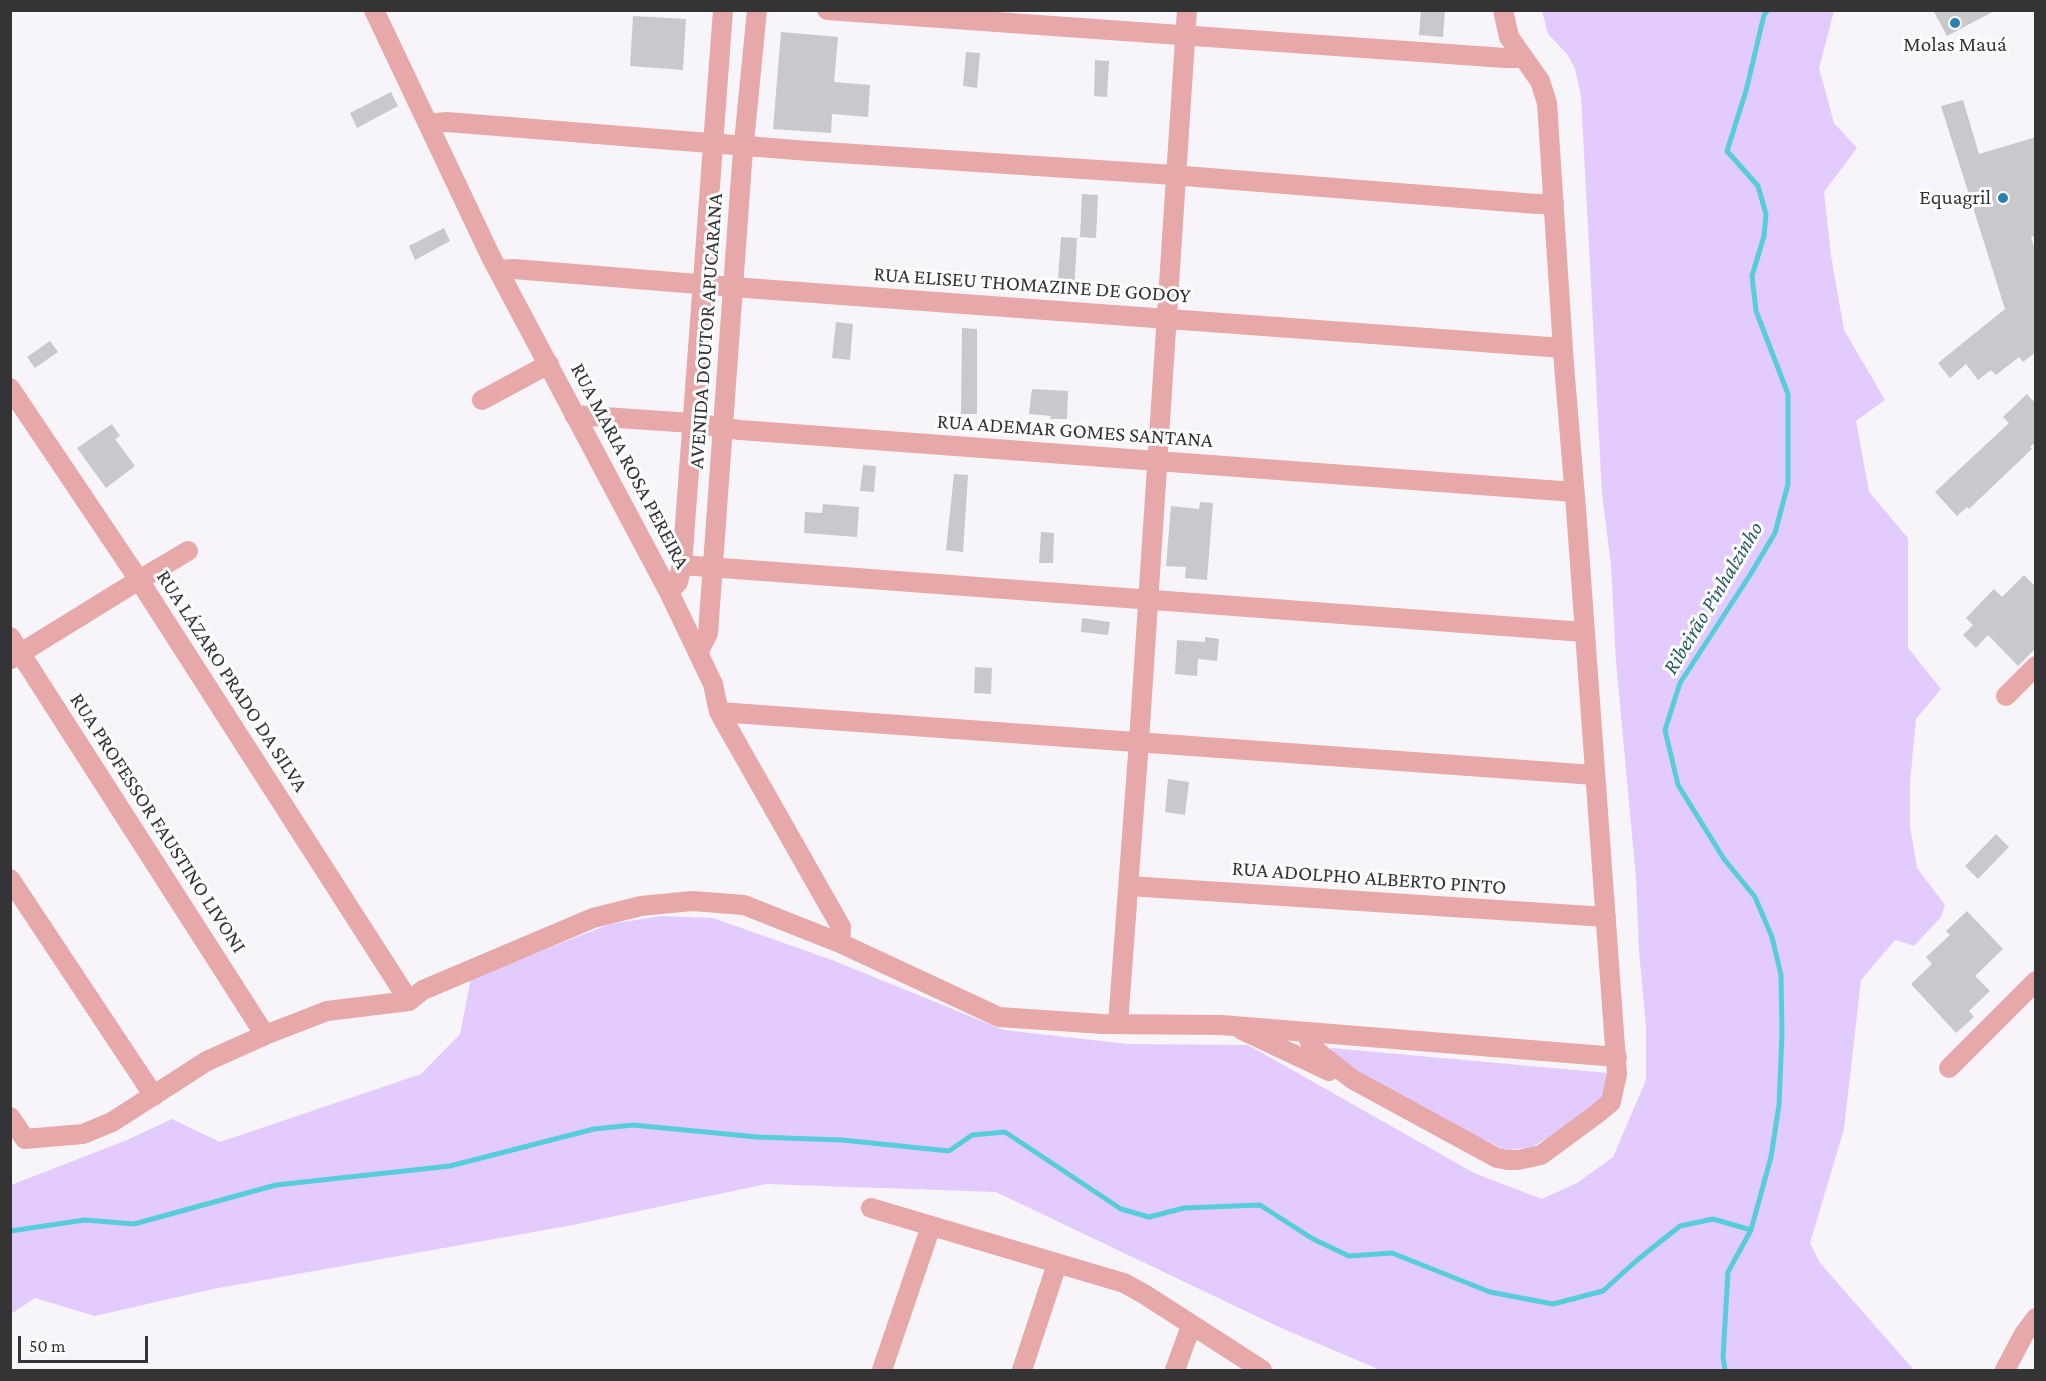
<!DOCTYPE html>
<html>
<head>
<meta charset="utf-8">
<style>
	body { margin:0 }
	#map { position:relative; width:2046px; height:1381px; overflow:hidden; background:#f7f5f9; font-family:"Crimson Pro",serif }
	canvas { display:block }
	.frame { position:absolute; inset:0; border:12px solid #343335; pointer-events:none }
	.scale { position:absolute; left:18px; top:1336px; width:130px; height:27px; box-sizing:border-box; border:3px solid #343335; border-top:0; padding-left:8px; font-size:18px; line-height:21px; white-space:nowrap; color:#343335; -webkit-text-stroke:4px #fff; paint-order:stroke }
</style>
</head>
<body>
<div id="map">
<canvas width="2046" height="1381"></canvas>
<div class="frame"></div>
<div class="scale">50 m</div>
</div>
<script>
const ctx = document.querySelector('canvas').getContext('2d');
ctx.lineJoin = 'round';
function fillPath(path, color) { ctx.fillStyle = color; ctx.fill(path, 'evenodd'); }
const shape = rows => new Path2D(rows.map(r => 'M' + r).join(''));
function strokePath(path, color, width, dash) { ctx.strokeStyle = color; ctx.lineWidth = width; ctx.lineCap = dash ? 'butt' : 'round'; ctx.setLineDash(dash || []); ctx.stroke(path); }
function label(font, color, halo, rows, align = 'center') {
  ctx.font = font + ' "Crimson Pro",serif'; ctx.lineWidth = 6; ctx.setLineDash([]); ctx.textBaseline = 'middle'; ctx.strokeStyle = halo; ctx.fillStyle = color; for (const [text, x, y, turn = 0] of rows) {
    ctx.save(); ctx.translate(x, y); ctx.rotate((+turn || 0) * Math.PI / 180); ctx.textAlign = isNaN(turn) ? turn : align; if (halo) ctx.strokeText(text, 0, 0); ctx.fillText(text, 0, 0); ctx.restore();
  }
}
const green = shape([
	[1542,11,1834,11,1819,68,1834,123,1857,148,1824,192,1831,256,1844,330,1885,400,1856,421,1869,492,1908,538,1908,648,1941,689,1916,719,1910,782,1910,826,1917,868,1945,905,1941,917,1914,946,1895,940,1861,980,1844,1129,1810,1243,1820,1263,1914,1370,1380,1370,1279,1327,996,1192,766,1184,573,1225,213,1289,95,1316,35,1298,11,1314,11,1185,127,1140,172,1119,220,1142,421,1074,460,1034,471,978,610,924,661,916,713,918,832,960,1004,1030,1128,1044,1248,1045,1474,1173,1542,1199,1577,1183,1613,1157,1646,1080,1646,1027,1639,951,1636,878,1616,662,1611,565,1602,494,1581,96,1575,69,1567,54,1548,34],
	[1332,1048,1608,1073,1602,1098,1591,1112,1532,1147,1509,1150,1503,1149,1328,1063,1329,1049]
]);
const stream = shape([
	[10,1231,85,1220,134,1224,276,1185,450,1166,594,1129,633,1125,757,1137,842,1140,949,1151,972,1135,1005,1132,1121,1209,1149,1217,1184,1208,1260,1205,1313,1239,1349,1256,1392,1253,1490,1292,1553,1304,1603,1291,1636,1261,1680,1226,1713,1219,1751,1230],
	[1725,1370,1723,1357,1728,1272,1751,1230,1771,1157,1779,1105,1782,1034,1781,975,1772,937,1755,897,1724,859,1678,785,1665,730,1680,683,1750,575,1775,533,1788,484,1788,394,1756,311,1752,276,1764,236,1766,214,1758,186,1727,151,1746,91,1764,15,1768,10]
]);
const building = shape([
	[1421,10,1445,10,1443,37,1419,35],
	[1933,10,1996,10,1947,36],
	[633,16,686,19,683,70,630,66],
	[781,32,838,37,834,82,870,85,868,117,832,114,831,133,773,129],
	[966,52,980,53,977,88,963,86],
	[1095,60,1109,61,1107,97,1094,96],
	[391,92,398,106,357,128,350,113],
	[1963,100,1979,154,2036,137,2036,236,2031,237,2036,252,2036,352,2023,362,2019,357,1996,375,1991,370,1978,380,1966,364,1950,378,1938,363,2005,309,1941,106],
	[1082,194,1098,195,1096,238,1080,237],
	[444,228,450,241,415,260,409,246],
	[1061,237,1077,238,1074,295,1057,293],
	[836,322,853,324,850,360,832,358],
	[962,328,977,329,977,414,961,414],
	[50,341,58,352,35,368,27,357],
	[1032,389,1068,391,1067,419,1050,419,1051,416,1029,414],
	[2027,394,2036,404,2036,442,2030,447,2032,449,1969,509,1967,507,1957,516,1935,492,2009,423,2003,417],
	[112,424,120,436,115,439,135,466,106,488,77,448],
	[863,465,876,466,874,492,860,491],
	[954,474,968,475,963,552,946,550],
	[1200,502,1213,503,1207,580,1185,578,1186,567,1166,566,1171,506,1199,509],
	[823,504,859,507,857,537,804,533,805,512,822,513],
	[1041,532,1054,533,1053,563,1039,563],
	[2024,575,2036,587,2036,648,2018,666,1988,635,1976,648,1963,635,1973,625,1966,618,1994,589,2002,597],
	[1082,618,1110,622,1108,635,1081,632],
	[1205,637,1219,639,1217,661,1198,659,1197,676,1175,674,1177,640,1205,642],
	[975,667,992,668,991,694,974,693],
	[1168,779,1189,782,1185,815,1165,812],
	[1996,834,2009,847,1978,879,1965,866],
	[1967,911,2003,949,1975,976,1990,991,1969,1011,1974,1017,1956,1033,1911,984,1932,964,1926,957,1950,935,1946,931]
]);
const minor = shape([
	[374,10,491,257,669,592,713,684,719,712,841,927,840,943],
	[827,10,1505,58,1523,58],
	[428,124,447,122,809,151,1159,174,1537,204,1554,203],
	[498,270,514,269,746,288,1563,348],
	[10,388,139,580,409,1001],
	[482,400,549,364],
	[574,415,692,423,740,430,1574,492],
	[682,565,1584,632],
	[669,592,678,582,682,565,723,10],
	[10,637,265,1035],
	[698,653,708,633,742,163,757,10],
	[11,659,139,580,188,551],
	[2006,696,2036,666],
	[719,712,1594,775],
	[10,879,154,1096],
	[1129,886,1606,917],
	[1118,1024,1139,741,1187,10],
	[1242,1030,1329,1071],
	[1319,1033,1311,1035,1309,1040,1314,1049,1352,1079,1497,1158,1508,1160,1518,1160,1541,1155,1598,1113,1611,1102,1617,1074,1576,509,1564,365,1547,103,1540,81,1509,37,1503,10],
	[1949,1068,2036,981],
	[10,1117,25,1139,83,1134,112,1122,207,1061,265,1035,327,1011,409,1001,423,990,593,918,641,906,692,901,744,905,840,943,999,1017,1103,1024,1221,1025,1617,1057],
	[871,1208,1124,1283,1144,1294,1262,1370],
	[882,1370,931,1226],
	[1022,1370,1057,1264],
	[1175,1370,1191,1326],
	[2005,1370,2024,1334,2036,1318]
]);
const markers = [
	[1955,23,6,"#2682af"],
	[2003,198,6,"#2682af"]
];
const poiNames = [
	["Molas Mauá",1955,45],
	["Equagril",1991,198,"right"]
];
const streetNames = [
	["RUA ELISEU THOMAZINE DE GODOY",1032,285,4],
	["AVENIDA DOUTOR APUCARANA",706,331,-86],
	["RUA ADEMAR GOMES SANTANA",1075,431,4],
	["RUA MARIA ROSA PEREIRA",630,466,62],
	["RUA LÁZARO PRADO DA SILVA",232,681,57],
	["RUA PROFESSOR FAUSTINO LIVONI",158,823,57],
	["RUA ADOLPHO ALBERTO PINTO",1369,878,4]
];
const waterNames = [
	["Ribeirão Pinhalzinho",1713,598,-59]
];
fillPath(green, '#e3cbff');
strokePath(stream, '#57ccdb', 5);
fillPath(building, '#c9c9cd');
strokePath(minor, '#e7a8a9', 20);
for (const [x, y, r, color] of markers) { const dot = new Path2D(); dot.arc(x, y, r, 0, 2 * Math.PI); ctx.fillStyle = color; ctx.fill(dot); strokePath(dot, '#fff', 2); }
label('21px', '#343335', '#fff', poiNames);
label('21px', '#343335', '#fff', streetNames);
label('italic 22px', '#295b62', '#fff', waterNames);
</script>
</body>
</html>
